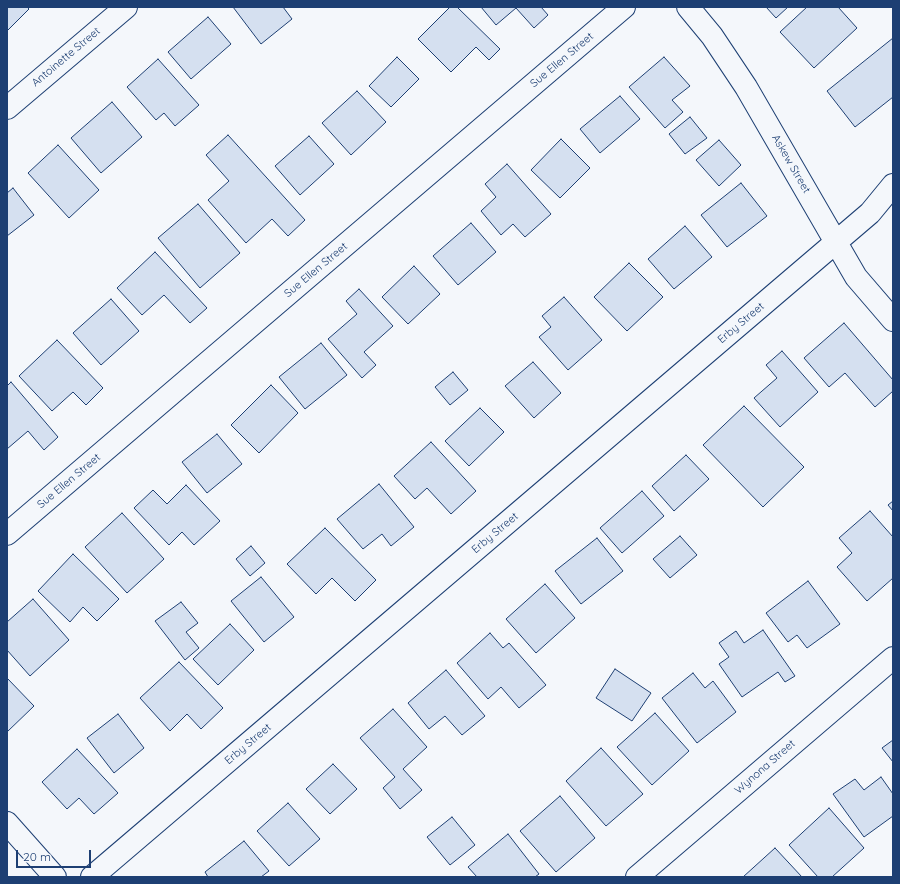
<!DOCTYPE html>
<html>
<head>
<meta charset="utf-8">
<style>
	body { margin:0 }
	#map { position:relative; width:900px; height:884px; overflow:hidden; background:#f4f7fb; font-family:Quicksand,sans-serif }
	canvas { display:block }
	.frame { position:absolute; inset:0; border:8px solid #1d3f73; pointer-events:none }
	.scale { position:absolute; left:16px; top:850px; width:75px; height:18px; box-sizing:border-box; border:2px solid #1d3f73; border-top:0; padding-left:5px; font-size:12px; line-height:14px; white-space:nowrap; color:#1d3f73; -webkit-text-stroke:3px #f4f7fb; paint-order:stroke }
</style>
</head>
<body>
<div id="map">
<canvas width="900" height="884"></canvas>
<div class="frame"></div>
<div class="scale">20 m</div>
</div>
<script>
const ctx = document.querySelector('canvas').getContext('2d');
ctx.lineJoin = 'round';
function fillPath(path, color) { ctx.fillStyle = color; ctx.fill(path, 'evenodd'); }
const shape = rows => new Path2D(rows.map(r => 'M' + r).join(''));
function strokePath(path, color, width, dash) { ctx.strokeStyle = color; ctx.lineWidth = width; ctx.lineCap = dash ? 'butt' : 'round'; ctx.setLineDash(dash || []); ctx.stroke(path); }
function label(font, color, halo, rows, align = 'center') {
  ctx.font = font + ' Quicksand,sans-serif'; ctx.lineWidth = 3; ctx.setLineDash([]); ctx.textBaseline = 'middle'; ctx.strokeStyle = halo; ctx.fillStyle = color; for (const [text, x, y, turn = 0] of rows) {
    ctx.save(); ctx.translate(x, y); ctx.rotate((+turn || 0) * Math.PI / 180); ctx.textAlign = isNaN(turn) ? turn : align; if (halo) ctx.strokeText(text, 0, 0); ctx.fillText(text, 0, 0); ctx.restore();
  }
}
const building = shape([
	[7,7,27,7,29,9,7,31,7,7],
	[233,7,283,7,292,19,261,44,233,7],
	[450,7,457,7,500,49,489,60,476,47,451,72,418,39,450,7],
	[481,7,541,7,548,15,534,28,516,8,496,25,481,7],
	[766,7,788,7,776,18,766,7],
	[807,7,838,7,857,28,814,68,780,32,807,7],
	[208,17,231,44,191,79,168,52,208,17],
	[893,38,893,97,855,127,827,91,893,38],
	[397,57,419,79,391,107,369,86,397,57],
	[664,57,690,86,672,100,683,112,665,128,629,87,664,57],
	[158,59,199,105,175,126,164,113,156,120,127,87,158,59],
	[357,91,386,122,351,155,322,123,357,91],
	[620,96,640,119,600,153,580,129,620,96],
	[112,102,142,137,101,173,71,138,112,102],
	[690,117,707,138,685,154,669,134,690,117],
	[228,135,305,220,288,236,272,219,246,243,208,200,229,181,206,155,228,135],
	[309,136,334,164,300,195,275,166,309,136],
	[561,139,590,168,560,198,531,170,561,139],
	[719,140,741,165,719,186,696,160,719,140],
	[58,145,99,190,69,218,28,173,58,145],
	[507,164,551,214,525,237,513,224,501,235,481,211,496,197,485,184,507,164],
	[741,183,767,216,727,247,701,215,741,183],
	[13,188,34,215,7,236,7,193,13,188],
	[198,204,240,253,200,288,158,238,198,204],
	[471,223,496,252,458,285,433,256,471,223],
	[685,226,712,257,674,289,648,259,685,226],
	[155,252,207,308,190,323,164,295,142,315,117,288,155,252],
	[629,263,663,297,627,331,594,297,629,263],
	[414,266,440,294,408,324,382,297,414,266],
	[359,289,393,326,364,352,376,365,362,378,328,339,357,314,346,301,359,289],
	[564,297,602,340,568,370,539,337,551,327,542,316,564,297],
	[111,299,139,331,101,365,73,333,111,299],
	[844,323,893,380,893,391,875,407,845,373,829,387,804,358,844,323],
	[57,340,103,388,86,405,73,392,52,411,19,376,57,340],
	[321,343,347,375,305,409,279,377,321,343],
	[782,351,818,392,780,427,754,398,777,378,766,365,782,351],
	[533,362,561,393,534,418,505,386,533,362],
	[453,372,468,390,450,405,435,387,453,372],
	[11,382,58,437,44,450,28,431,7,449,7,386,11,382],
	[271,385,298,413,259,453,231,425,271,385],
	[744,406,804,467,763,507,703,445,744,406],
	[480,408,504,432,469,466,445,441,480,408],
	[217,434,242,464,207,493,182,462,217,434],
	[431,442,476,491,451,514,427,488,415,499,394,476,431,442],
	[686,455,709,479,674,511,652,486,686,455],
	[379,484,414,527,391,546,382,534,363,549,337,519,379,484],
	[186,485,220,521,194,545,182,532,169,545,134,508,153,490,167,504,186,485],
	[642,491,664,516,622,553,600,528,642,491],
	[893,501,893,511,888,505,893,501],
	[870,511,893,537,893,578,867,601,837,567,852,553,839,538,870,511],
	[122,513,164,559,127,593,85,547,122,513],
	[325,528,376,580,355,601,332,578,316,594,287,564,325,528],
	[680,536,697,555,670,578,653,559,680,536],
	[597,538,623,571,581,604,555,571,597,538],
	[251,546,265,563,250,576,236,559,251,546],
	[73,554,119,599,97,621,83,607,70,622,38,591,73,554],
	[261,577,294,617,264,642,231,601,261,577],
	[808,581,840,624,807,648,797,635,788,642,766,613,808,581],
	[545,584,575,618,536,653,506,619,545,584],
	[33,599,69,640,30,676,7,650,7,622,33,599],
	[181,602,198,623,186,632,199,648,185,660,155,621,181,602],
	[230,624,254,650,218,685,193,659,230,624],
	[763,630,795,676,785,682,778,672,742,697,719,664,729,657,719,643,736,631,744,643,763,630],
	[490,633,503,648,509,643,546,685,519,708,501,687,488,699,457,663,490,633],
	[179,662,223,708,201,729,187,714,170,731,140,698,179,662],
	[615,669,651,693,632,721,596,698,615,669],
	[446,670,485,716,462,735,445,716,429,729,408,703,446,670],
	[693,673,705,688,713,681,736,712,697,743,662,698,693,673],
	[7,678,34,706,7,732,7,678],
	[393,709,427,747,403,769,422,790,400,809,383,788,395,777,360,738,393,709],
	[655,713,689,751,652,785,617,747,655,713],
	[118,714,144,748,114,773,87,738,118,714],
	[893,740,893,762,882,748,893,740],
	[601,748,643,794,606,826,566,781,601,748],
	[77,749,118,793,94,814,79,798,67,809,42,782,77,749],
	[333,764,357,789,330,814,306,789,333,764],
	[881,777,893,794,893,816,864,837,833,794,855,779,864,790,881,777],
	[560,796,595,838,556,872,520,831,560,796],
	[288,803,320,839,289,866,257,831,288,803],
	[829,808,864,848,832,877,818,877,789,845,829,808],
	[452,817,475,845,450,865,427,837,452,817],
	[508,834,539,874,535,877,477,877,468,867,508,834],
	[244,841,269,871,261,877,208,877,205,872,244,841],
	[775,848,802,877,743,877,775,848]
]);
const minor = shape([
	[688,7,712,36,746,87,856,277,893,320],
	[7,108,126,7],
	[7,534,624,7],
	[7,823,55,877],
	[92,877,870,213,893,185],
	[637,877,893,658]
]);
const streetNames = [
	["Antoinette Street",66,57,-40],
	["Sue Ellen Street",562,60,-40],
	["Askew Street",791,164,60],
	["Sue Ellen Street",316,270,-40],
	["Erby Street",741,323,-40],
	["Sue Ellen Street",69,481,-40],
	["Erby Street",495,533,-40],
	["Erby Street",248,744,-40],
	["Wynona Street",765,767,-41]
];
fillPath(building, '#d5e0f0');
strokePath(building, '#1d3f73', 1);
strokePath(minor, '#1d3f73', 24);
strokePath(minor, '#f4f7fb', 22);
label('11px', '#1d3f73', '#f4f7fb', streetNames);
</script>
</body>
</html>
